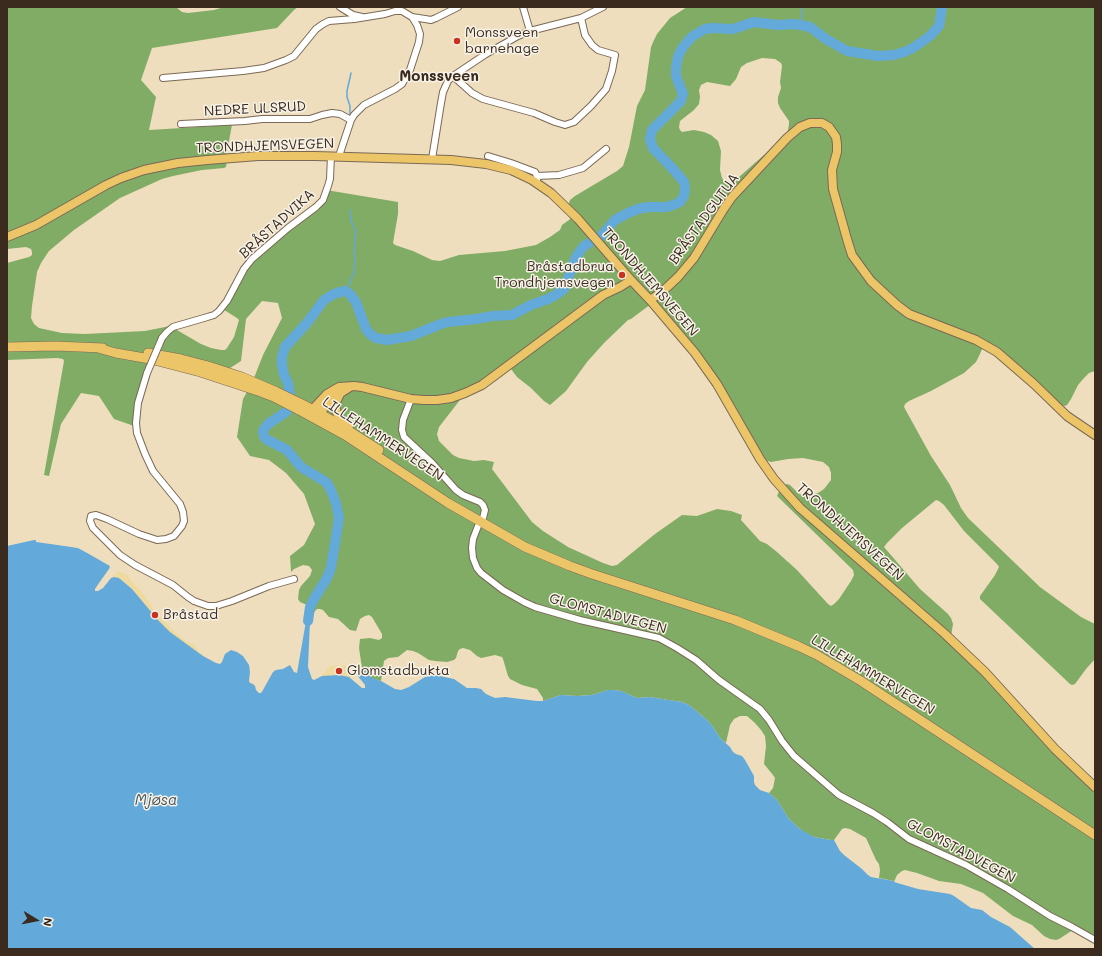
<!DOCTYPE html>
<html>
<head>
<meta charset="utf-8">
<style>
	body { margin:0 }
	#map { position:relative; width:1102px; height:956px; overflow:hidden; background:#efdebd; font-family:Mali,sans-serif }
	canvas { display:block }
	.frame { position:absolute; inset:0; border:8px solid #3b2a1e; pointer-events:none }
	.north { position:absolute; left:16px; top:900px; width:40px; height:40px; -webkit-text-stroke:3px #f7f3e8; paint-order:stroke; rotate:100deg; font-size:11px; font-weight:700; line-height:16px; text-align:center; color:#3b2a1e }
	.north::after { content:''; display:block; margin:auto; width:14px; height:18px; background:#3b2a1e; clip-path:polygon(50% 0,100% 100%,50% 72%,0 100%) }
</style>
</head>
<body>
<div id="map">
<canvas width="1102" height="956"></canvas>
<div class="frame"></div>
<div class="north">N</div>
</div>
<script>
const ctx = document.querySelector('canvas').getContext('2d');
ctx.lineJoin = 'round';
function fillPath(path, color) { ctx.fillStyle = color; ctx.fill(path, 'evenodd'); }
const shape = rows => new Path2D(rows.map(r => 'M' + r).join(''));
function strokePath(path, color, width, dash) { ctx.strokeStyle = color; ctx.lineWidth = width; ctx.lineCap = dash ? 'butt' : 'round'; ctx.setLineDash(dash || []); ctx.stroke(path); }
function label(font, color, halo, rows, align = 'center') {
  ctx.font = font + ' Mali,sans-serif'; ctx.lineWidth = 3; ctx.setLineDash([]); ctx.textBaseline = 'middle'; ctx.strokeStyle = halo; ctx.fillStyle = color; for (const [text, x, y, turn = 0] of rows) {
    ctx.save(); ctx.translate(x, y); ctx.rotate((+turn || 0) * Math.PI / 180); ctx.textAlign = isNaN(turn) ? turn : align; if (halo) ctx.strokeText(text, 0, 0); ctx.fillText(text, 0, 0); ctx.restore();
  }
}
const forest = shape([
	[7,7,176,7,182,12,188,13,214,10,224,7,298,7,294,10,277,28,152,48,141,80,156,97,149,130,232,125,226,157,227,161,226,167,224,168,202,170,173,176,162,179,120,198,74,230,49,251,41,263,37,272,32,306,31,318,34,324,39,328,62,333,85,334,145,331,170,326,201,344,211,348,221,350,225,350,227,348,234,337,239,320,237,318,221,308,247,264,313,212,326,190,398,202,398,214,393,243,395,245,413,251,432,260,440,261,459,255,505,251,536,245,550,237,560,230,562,225,569,220,573,216,569,203,570,200,575,196,617,171,623,166,629,147,637,106,645,90,651,47,654,40,657,34,670,18,687,7,1095,7,1095,371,1089,373,1084,378,1078,385,1071,399,1067,405,1065,406,1059,404,1008,359,983,347,979,356,976,362,964,373,931,391,909,401,905,404,904,407,931,456,950,485,961,508,968,518,1040,587,1081,617,1095,624,1095,659,1086,669,1075,684,1072,685,1070,684,980,599,980,596,995,575,999,567,997,564,964,531,944,505,939,501,936,500,902,528,887,543,884,547,920,589,948,614,951,618,953,624,951,636,1065,756,1095,780,1095,936,1087,932,1073,930,1059,939,1056,940,1050,939,1044,936,1032,925,1013,916,983,893,961,884,939,881,917,873,905,870,902,871,897,875,894,882,894,881,879,878,880,870,879,864,876,860,866,838,850,829,845,828,842,829,834,840,831,840,814,837,808,835,800,829,789,819,777,800,769,793,773,788,775,778,773,775,764,764,766,746,765,736,761,730,755,723,747,716,740,716,734,719,730,725,726,743,721,739,713,727,707,720,689,705,682,702,649,697,637,698,621,691,614,690,608,690,592,695,577,696,561,695,543,701,543,698,537,689,522,685,510,679,508,676,503,659,502,657,495,655,481,658,477,656,470,650,463,648,460,649,458,651,456,658,454,660,447,662,435,661,429,660,418,653,413,651,407,650,398,657,388,658,384,661,381,681,371,678,362,668,359,648,360,639,370,638,379,640,382,638,382,634,372,617,369,615,365,616,360,619,356,631,350,630,338,619,329,617,323,610,320,609,317,609,315,611,310,621,306,621,308,611,307,605,300,602,298,599,299,590,301,586,310,576,312,570,309,566,303,565,294,569,291,572,290,556,304,545,315,524,304,494,286,473,269,460,250,456,237,437,243,399,252,383,263,355,282,318,278,303,262,301,246,319,241,361,224,372,155,357,134,426,114,419,99,396,81,393,61,424,49,476,44,475,64,361,63,359,57,358,7,360,7,263,29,257,32,255,32,252,31,249,26,247,7,249],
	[762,58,775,59,781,63,782,66,780,82,781,88,778,97,778,103,780,108,789,121,789,124,788,130,784,137,773,147,739,177,732,181,729,182,724,181,722,178,720,170,721,151,718,141,711,135,704,132,694,130,682,132,680,130,679,127,680,121,694,110,699,104,700,97,699,90,701,85,707,82,730,86,736,79,741,67,747,63],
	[651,304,716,384,765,460,771,462,788,459,803,458,823,462,829,467,831,473,831,480,824,489,818,493,807,496,799,494,790,485,787,484,781,487,777,496,853,570,854,575,851,581,839,599,834,604,831,606,828,604,797,570,777,552,767,544,760,541,741,520,742,515,731,511,717,509,697,516,682,515,655,534,617,565,612,566,603,563,568,547,543,531,532,522,492,469,494,462,484,460,474,461,459,458,453,455,439,441,437,434,439,427,463,396,508,369,511,369,517,377,531,388,544,401,550,405,566,391,587,362,604,343,628,320,631,319]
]);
const sand = shape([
	[118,571,129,576,129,578,140,590,153,607,153,610,154,613,157,613,175,632,187,642,194,644,199,652,204,656,202,660,167,633,126,583,118,578,112,577],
	[344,665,351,668,350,670,354,679,346,676,320,678,323,674,326,672,327,668,329,666]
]);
const water = shape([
	[34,540,78,548,108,564,110,567,109,569,99,583,95,589,95,591,98,591,103,588,111,578,114,577,119,578,132,589,158,620,170,632,203,656,216,663,220,664,222,662,225,654,231,650,237,652,243,656,249,665,250,672,249,681,250,683,253,684,255,686,256,690,259,693,261,693,263,690,273,672,276,670,283,669,290,665,294,672,297,673,306,621,310,621,308,667,312,679,314,680,322,676,339,675,349,677,362,688,365,688,365,685,357,675,356,672,357,669,360,668,362,668,372,678,381,681,395,689,401,690,409,687,425,677,435,675,454,679,467,688,476,688,481,689,486,694,495,698,505,697,537,701,543,701,561,695,577,696,592,695,608,690,614,690,621,691,637,698,649,697,682,702,689,705,707,720,713,727,721,739,730,747,733,752,736,754,742,756,745,760,754,776,754,782,755,785,760,790,769,793,777,800,789,819,800,829,814,837,831,840,834,840,840,851,844,855,862,869,868,875,871,877,894,881,894,882,918,889,950,894,954,896,971,908,982,910,991,917,1010,927,1035,949,7,949,7,546]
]);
const pier = shape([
	[36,540,79,546,109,564,108,565,79,548,36,542]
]);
const stream = shape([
	[802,7,802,25],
	[350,115,350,106,347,97,347,91,351,73],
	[345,291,350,283,354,271,355,261,354,248,356,231,351,221,350,210]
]);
const river = shape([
	[308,621,310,607,314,599,327,578,331,568,339,518,336,503,330,488,326,482,301,467,287,450,266,439,264,436,263,432,264,429,268,424,286,412,290,406,290,395,288,383,284,375,282,365,282,357,285,347,307,323,324,300,334,294,340,292,345,291,350,294,356,302,366,329,371,335,376,338,387,340,411,336,441,324,448,322,476,319,493,316,512,315,531,305,548,299,554,296,563,290,565,287,575,259,580,251,584,246,601,236,615,220,628,213,638,209,648,207,667,207,673,205,680,202,684,196,685,189,684,182,674,170,653,148,650,139,652,130,681,101,683,94,676,76,676,68,678,57,681,50,688,41,693,36,705,29,712,28,733,29,754,22,778,25,794,24,810,27,826,39,847,51,878,56,894,55,904,52,913,48,930,36,939,26,942,7]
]);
const minor = shape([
	[340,7,353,15,362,17],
	[523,7,530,31],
	[412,17,425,19,431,20,436,18,458,7],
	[453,76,472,93,483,99,534,113,555,122,565,125,574,122,591,106,606,89,612,71,615,55,598,50,592,45,585,35,581,18],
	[163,78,243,71,264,68,286,60,294,56,316,29,323,24,329,21,354,19,385,14,395,11,402,11,412,17,417,25,420,34,419,42,410,70,402,84,395,89,364,105,354,115,351,120,339,156],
	[181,124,245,121,262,119,310,119,322,115,332,113,340,114,351,120],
	[488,156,511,163,535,172,537,176,537,180],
	[432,159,441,103,443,92,448,81,453,76,486,54,518,36,530,31,581,18,603,7],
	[537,176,559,175,583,168,606,149],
	[162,338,167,332,173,327,204,318,214,315,219,311,227,301,244,269,252,259,288,228,316,207,323,200,328,186,330,179,331,156],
	[147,373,138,403,136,423,137,433,145,454,153,471,180,504,183,512,184,521,182,526,174,536,166,539,157,540,139,534,107,519,96,515,91,516,90,521,93,528,120,555,135,565,173,585,188,597,194,601,208,606,216,606,232,601,269,586,294,579],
	[411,399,403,420,402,430,404,437,432,463,456,490,463,495,480,502,483,505,485,510,483,518],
	[478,526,473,539,472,548,473,558,477,568,481,573,503,590,524,602,535,607,580,620,659,638,677,648,696,660,719,680,760,709,769,720,782,741,794,756,839,795,873,813,887,822,909,839,966,865,1008,889,1050,916,1072,927,1095,940]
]);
const major = shape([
	[7,237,36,225,106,185,121,178,144,170,178,163,207,160,258,156,315,156,451,160,486,164,511,170,532,180,551,193,578,219,631,280,650,300,695,353,717,384,760,459,774,479,800,508,945,634,985,672,1055,749,1095,787],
	[650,300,662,292,678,277,694,258,723,210,732,197,787,138,800,127,810,123,822,123,829,127,836,137,837,144,837,152,832,170,833,189,847,239,852,255,871,281,897,305,909,314,976,340,997,352,1034,384,1067,416,1095,435],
	[350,387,333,398,320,413,314,417,313,409,327,394,339,387,354,386,362,387,411,399,424,400,437,400,451,398,465,393,482,385,603,295,620,287,631,280],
	[340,394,336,402,336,411,342,422,349,426]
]);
const highway = shape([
	[7,347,55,346,103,348],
	[98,348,116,353,150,359,200,372,261,392,274,397,301,411,345,435,448,503,525,547,570,566,592,574,735,620,798,646,817,655,861,681,1095,835],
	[148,353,181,359,208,366,242,377,277,392,304,405,335,422,379,450]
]);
const minorBridge = shape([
	[147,373,162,338]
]);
const markers = [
	[457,41,4,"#c8321e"],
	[622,275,4,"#c8321e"],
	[155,615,4,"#c8321e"],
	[339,671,4,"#c8321e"]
];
const poiNames = [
	["Monssveen",465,33],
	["barnehage",465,49],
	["Bråstadbrua",614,267,"right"],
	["Trondhjemsvegen",614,283,"right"],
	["Bråstad",163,615],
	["Glomstadbukta",347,671]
];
const streetNames = [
	["NEDRE ULSRUD",255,109,-3],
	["TRONDHJEMSVEGEN",265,146,-2],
	["BRÅSTADGUTUA",704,219,-54],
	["BRÅSTADVIKA",277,224,-42],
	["TRONDHJEMSVEGEN",650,282,49],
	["LILLEHAMMERVEGEN",383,439,33],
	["TRONDHJEMSVEGEN",850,532,42],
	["GLOMSTADVEGEN",608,614,15],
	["LILLEHAMMERVEGEN",873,675,31],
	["GLOMSTADVEGEN",961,851,28]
];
const neighbourhoodNames = [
	["Monssveen",439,76]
];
const waterNames = [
	["Mjøsa",156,800]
];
fillPath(forest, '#80ac65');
fillPath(sand, '#eeda9e');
fillPath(water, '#63a9d9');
fillPath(pier, '#efdebd');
strokePath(stream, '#63a9d9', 1.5);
strokePath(river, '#63a9d9', 10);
strokePath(minor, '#7a6956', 8);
strokePath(major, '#7a6956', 10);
strokePath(highway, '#7a6956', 10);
strokePath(minor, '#fff', 6);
strokePath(major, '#edc569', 8);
strokePath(highway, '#edc569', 9);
strokePath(minorBridge, '#7a6956', 8, []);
strokePath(minorBridge, '#fff', 6);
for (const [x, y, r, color] of markers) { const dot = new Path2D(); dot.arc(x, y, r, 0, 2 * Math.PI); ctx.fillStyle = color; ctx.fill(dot); strokePath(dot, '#f7f3e8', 1.5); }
label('14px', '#3b2a1e', '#f7f3e8', poiNames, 'left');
label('14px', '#3b2a1e', '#f7f3e8', streetNames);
label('bold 15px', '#3b2a1e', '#f7f3e8', neighbourhoodNames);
label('italic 15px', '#49565f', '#f7f3e8', waterNames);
</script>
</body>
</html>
